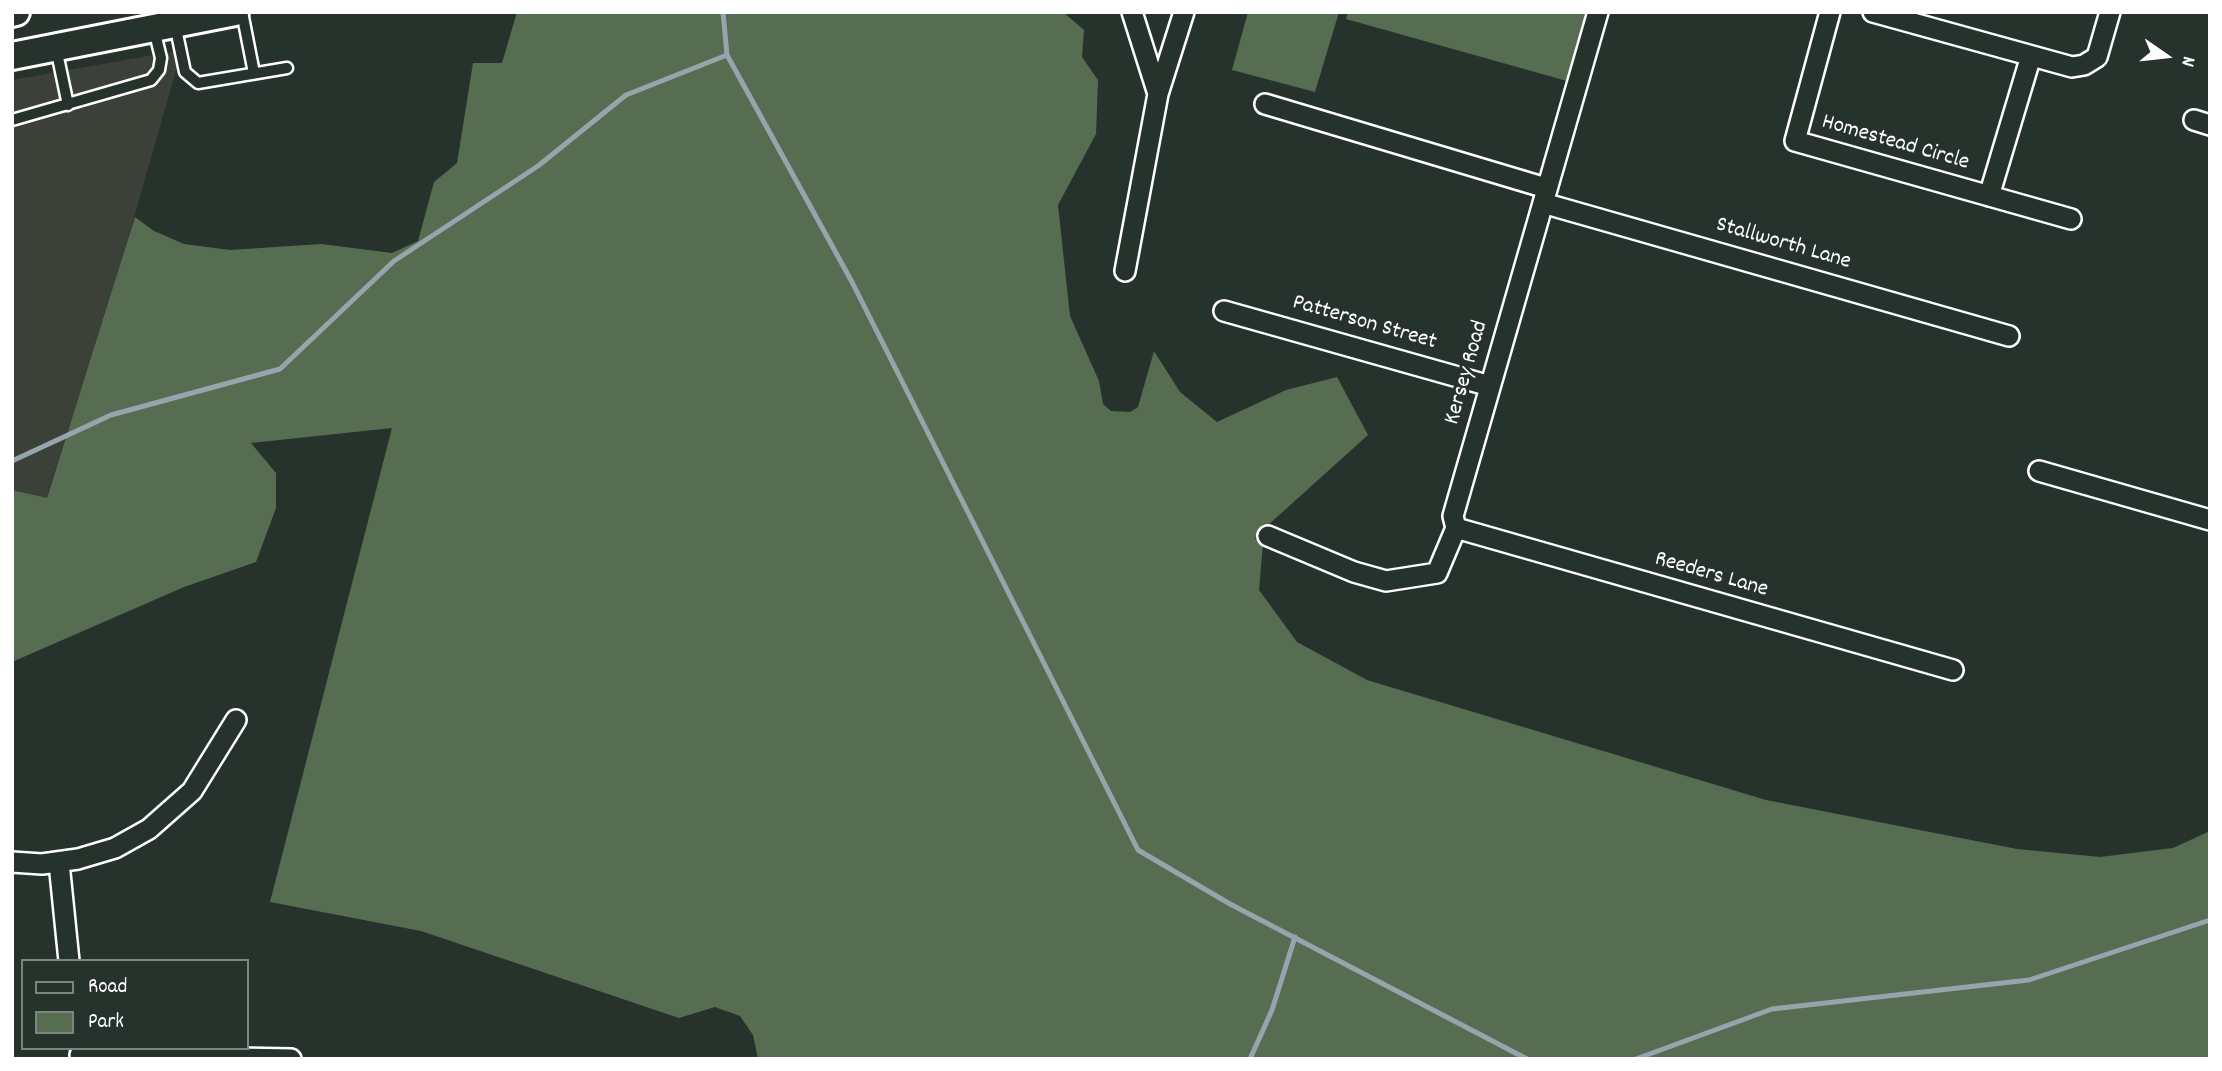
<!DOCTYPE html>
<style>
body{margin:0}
#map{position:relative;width:2222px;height:1071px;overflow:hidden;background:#26332d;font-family:Dekko,sans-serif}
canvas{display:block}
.frame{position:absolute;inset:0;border:14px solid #fff;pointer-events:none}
.legend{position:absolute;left:21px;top:959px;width:228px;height:91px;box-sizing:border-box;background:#26332d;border:2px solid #7d8581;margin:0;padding:9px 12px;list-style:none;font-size:21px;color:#fff}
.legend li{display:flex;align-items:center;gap:14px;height:35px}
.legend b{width:35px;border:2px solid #7d8581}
.north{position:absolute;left:2131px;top:21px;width:70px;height:70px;-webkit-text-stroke:5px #26332d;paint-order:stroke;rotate:104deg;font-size:19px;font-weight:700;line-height:28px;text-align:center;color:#fff}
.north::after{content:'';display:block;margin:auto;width:24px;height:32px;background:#fff;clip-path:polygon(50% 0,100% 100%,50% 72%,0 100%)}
</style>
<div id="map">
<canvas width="2222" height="1071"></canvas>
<div class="frame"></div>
<ul class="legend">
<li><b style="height:9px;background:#26332d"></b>Road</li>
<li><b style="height:19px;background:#566d52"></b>Park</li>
</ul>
<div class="north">N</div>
</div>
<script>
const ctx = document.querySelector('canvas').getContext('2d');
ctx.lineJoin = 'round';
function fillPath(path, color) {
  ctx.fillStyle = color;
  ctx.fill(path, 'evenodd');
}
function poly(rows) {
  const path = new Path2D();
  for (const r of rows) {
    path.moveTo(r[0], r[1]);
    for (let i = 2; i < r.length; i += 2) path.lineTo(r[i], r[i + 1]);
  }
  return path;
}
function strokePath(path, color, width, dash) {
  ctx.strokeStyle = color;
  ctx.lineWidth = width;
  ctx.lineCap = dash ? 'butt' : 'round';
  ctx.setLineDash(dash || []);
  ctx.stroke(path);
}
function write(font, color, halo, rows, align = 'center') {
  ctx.font = font + ' Dekko,sans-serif';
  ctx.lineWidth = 6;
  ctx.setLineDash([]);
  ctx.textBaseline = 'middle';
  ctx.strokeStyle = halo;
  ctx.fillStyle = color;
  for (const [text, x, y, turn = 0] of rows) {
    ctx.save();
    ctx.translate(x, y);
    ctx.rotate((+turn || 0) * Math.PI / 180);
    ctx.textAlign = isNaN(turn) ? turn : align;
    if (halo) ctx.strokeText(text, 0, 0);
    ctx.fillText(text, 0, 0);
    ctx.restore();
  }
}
fillPath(poly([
 [182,50,118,273,46,499,12,490,12,80]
]), '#3b4039');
fillPath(poly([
 [517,12,1063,12,1084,30,1082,57,1098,80,1096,134,1058,205,1070,316,1099,381,1103,404,1111,411,1130,412,1138,407,1154,351,1180,392,1217,422,1286,390,1337,377,1368,435,1267,526,1262,525,1255,539,1263,543,1259,590,1297,642,1367,680,1766,800,2017,849,2100,857,2173,848,2210,831,2210,1057,758,1059,753,1035,740,1016,715,1007,679,1018,421,931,270,902,392,428,251,443,276,473,276,508,256,562,184,587,12,662,12,490,47,498,135,217,154,231,184,244,230,250,321,244,392,253,418,241,434,182,457,163,473,63,502,63],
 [1248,12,1339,12,1315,92,1232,70],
 [1348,12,1587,12,1567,81,1346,19]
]), '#566d52');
strokePath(poly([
 [723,12,727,55,852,282,1138,850,1230,904,1527,1059],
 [12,461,111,415,280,369,394,261,538,166,626,95,727,55],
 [1250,1059,1272,1010,1295,937],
 [1636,1059,1772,1009,2029,980,2210,920]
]), '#96a4ac', 5);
const lane = poly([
 [242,12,254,73],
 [175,24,185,72,198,83,287,68],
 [56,48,68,105],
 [12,120,151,80,159,70,161,58,154,29]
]);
const street = poly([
 [1830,12,1795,141,2071,219],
 [1873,12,2072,67,2084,65,2097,57,2110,12],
 [1158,94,1184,12],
 [1265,104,1546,188],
 [2194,120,2210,125],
 [1989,196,2031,56],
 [1543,203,2009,336],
 [1125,271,1158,94,1132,12],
 [1224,311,1490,386],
 [2039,471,2210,520],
 [1456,528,1953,670],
 [1268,536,1354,572,1386,581,1437,573,1456,528,1453,516,1598,12],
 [12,862,42,864,78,859,115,848,149,829,192,791,236,720],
 [59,863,69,961],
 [80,1055,291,1059]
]);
const secondary = poly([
 [12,13,16,12],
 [12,56,235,12]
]);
strokePath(lane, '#fff', 15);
strokePath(street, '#fff', 24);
strokePath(secondary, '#fff', 32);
strokePath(lane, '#26332d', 10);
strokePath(street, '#26332d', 19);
strokePath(secondary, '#26332d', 26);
write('23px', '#fff', '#26332d', [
 ["Homestead Circle",1895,144,16],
 ["Stallworth Lane",1783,245,16],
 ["Patterson Street",1364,324,16],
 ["Kersey Road",1468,373,-74],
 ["Reeders Lane",1711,576,16]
]);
</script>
